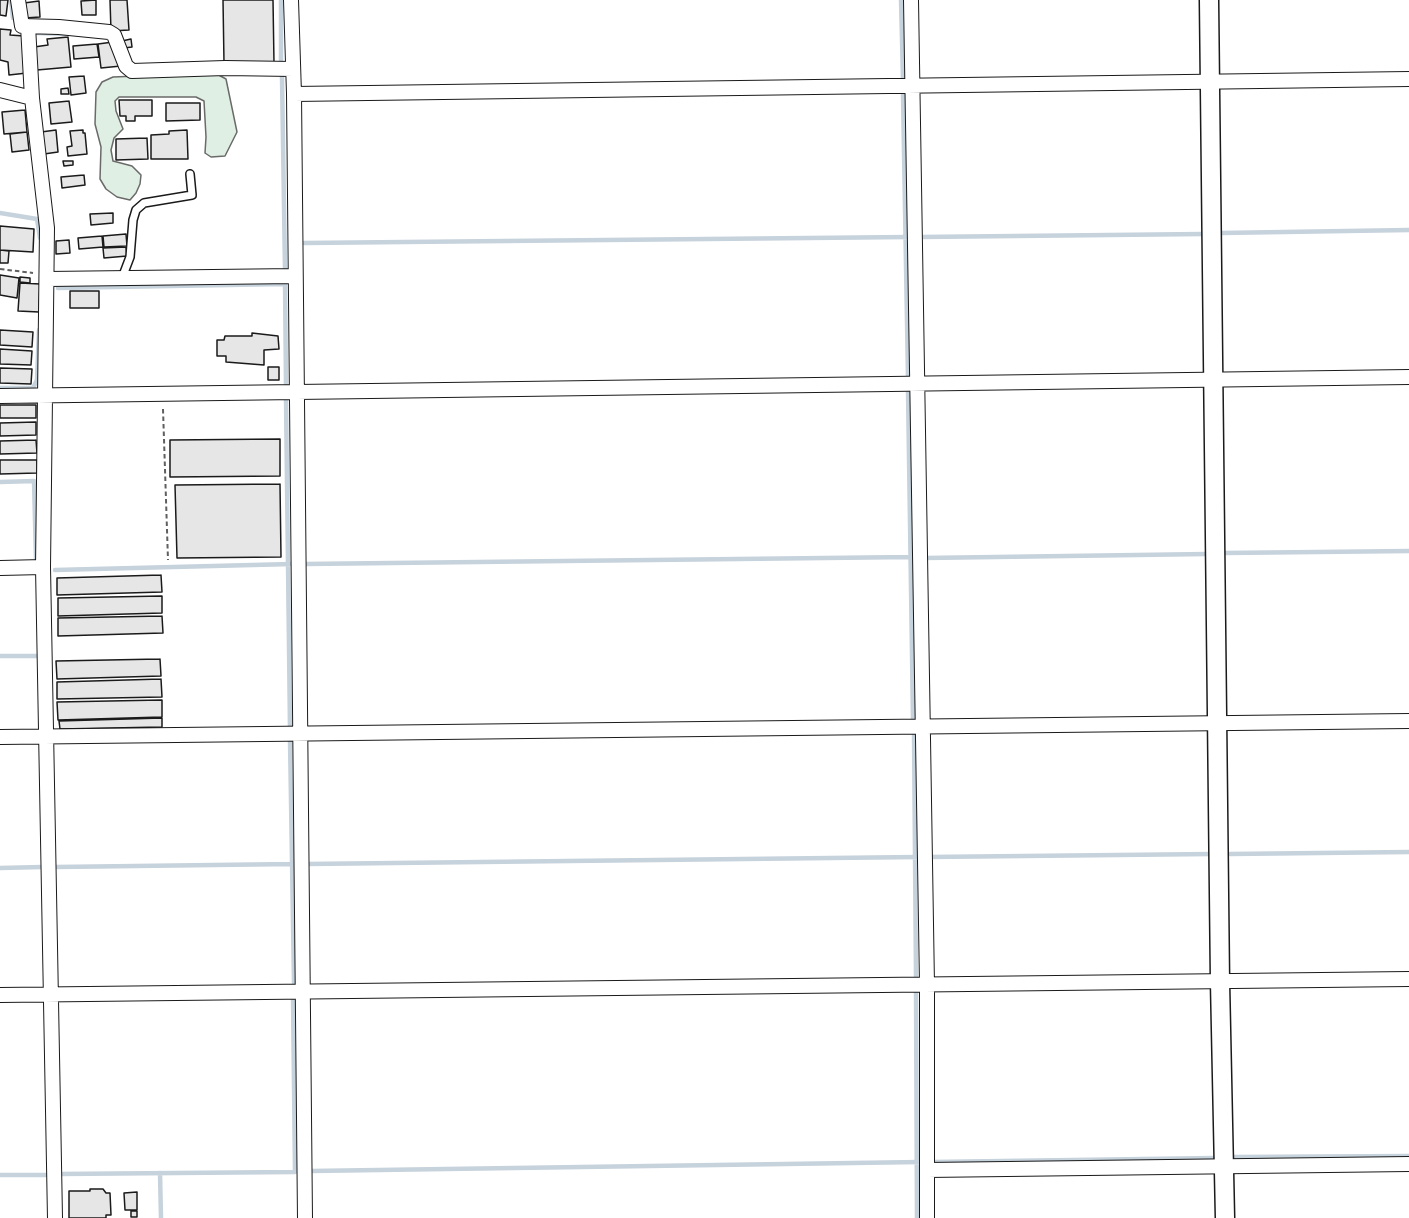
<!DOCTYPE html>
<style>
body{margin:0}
canvas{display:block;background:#fff}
</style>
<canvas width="1409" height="1218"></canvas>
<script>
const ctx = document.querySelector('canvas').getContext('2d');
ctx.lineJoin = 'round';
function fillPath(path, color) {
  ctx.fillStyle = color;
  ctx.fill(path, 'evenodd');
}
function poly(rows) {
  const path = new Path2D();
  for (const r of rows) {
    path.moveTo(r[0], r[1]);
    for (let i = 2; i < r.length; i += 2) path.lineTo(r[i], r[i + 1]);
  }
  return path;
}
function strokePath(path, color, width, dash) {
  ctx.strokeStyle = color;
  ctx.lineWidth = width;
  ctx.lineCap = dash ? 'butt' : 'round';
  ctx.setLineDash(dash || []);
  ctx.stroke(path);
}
const green = poly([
 [215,73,226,79,237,132,225,156,211,157,205,153,206,137,204,101,196,97,119,97,115,101,116,111,123,129,114,138,111,150,113,161,132,166,141,175,140,184,136,193,130,200,117,197,106,189,100,179,101,147,95,124,96,92,102,82,113,77,215,73]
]);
fillPath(green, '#e0efe3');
strokePath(green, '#6a6a6a', 1.5);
strokePath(poly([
 [11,0,13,18],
 [281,0,281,64],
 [901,0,903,79],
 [37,33,67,34],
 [282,77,285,270],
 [903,95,908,378],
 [0,213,37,219,40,238],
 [1221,233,1409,230],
 [921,237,1203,234],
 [304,243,909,237],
 [285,282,286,385],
 [58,288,285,284],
 [0,388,33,388,37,380,39,330],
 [908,391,913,720],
 [286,399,290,729],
 [0,482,34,481,36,559],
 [1225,553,1409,551],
 [925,558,1207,554],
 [305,564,911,557],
 [55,570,292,564],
 [0,656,39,656],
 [914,732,916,977],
 [290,740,294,983],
 [1230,854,1409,852],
 [929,857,1212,854],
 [307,864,918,857],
 [56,867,293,864],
 [0,868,42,867],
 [916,989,917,1218],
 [293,998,295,1172],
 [1233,1157,1409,1156],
 [932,1162,1214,1158],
 [311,1171,920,1162],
 [160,1173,161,1218],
 [59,1174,294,1172],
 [0,1175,46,1175]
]), '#c6d2dc', 4.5);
const building = poly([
 [0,0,8,0,6,16,0,15,0,0],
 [96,0,96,15,82,15,81,1,96,0],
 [110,0,127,0,129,30,111,31,110,0],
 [223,0,273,0,274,63,224,63,223,0],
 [39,1,40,17,25,18,24,3,39,1],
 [0,29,11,30,10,35,24,36,27,73,9,75,8,62,0,60,0,29],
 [68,37,71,67,37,70,34,47,48,45,47,39,68,37],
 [131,39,132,47,124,48,122,41,131,39],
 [113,42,121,66,101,68,98,44,113,42],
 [97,44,99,57,74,59,73,46,97,44],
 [84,76,86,93,71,95,69,77,84,76],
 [68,88,69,94,61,94,61,89,68,88],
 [119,100,152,100,152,116,135,116,135,121,126,121,126,116,120,116,119,100],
 [69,101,72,122,51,124,49,103,69,101],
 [166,103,200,103,200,120,166,121,166,103],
 [25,110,27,132,4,134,2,112,25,110],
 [56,130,58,152,44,154,41,132,56,130],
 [83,130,83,133,85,133,87,154,68,156,67,147,72,146,70,131,83,130],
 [187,130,188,159,151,159,151,135,169,134,169,131,187,130],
 [27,132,29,150,12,152,10,134,27,132],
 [147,138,148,159,116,160,116,139,147,138],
 [63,161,73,161,73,165,64,166,63,161],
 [84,175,85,185,62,188,61,177,84,175],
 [113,213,113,223,91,225,90,214,113,213],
 [0,226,34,229,33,252,0,250,0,226],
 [126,234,127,246,104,247,103,236,126,234],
 [102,236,103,247,79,249,78,238,102,236],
 [69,240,70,253,56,254,56,241,69,240],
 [126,247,127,256,104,258,103,248,126,247],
 [0,250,9,251,8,263,0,263,0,250],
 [0,275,19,278,17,298,0,295,0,275],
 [20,277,30,278,30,283,20,282,20,277],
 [20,283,40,284,39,312,18,311,20,283],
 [70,291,99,291,99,308,70,308,70,291],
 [0,330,33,332,32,347,0,345,0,330],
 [252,333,278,336,279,349,264,350,264,365,226,362,226,356,217,356,217,340,224,340,225,336,252,336,252,333],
 [0,349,32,351,31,365,0,364,0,349],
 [268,367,279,367,279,380,268,380,268,367],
 [0,368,32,369,31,384,0,383,0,368],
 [0,405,36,405,36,418,0,418,0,405],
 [36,422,36,435,0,436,0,423,36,422],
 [280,439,280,476,170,477,170,440,280,439],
 [36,440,37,453,0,454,0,441,36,440],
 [0,460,37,460,37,473,0,474,0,460],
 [280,484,281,557,177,558,175,485,280,484],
 [161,575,162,592,57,595,57,578,161,575],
 [162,596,162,613,58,616,58,598,162,596],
 [162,616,163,633,58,636,58,618,162,616],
 [160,659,161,676,57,679,56,661,160,659],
 [161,679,162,697,57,699,57,682,161,679],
 [162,700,162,717,58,720,57,702,162,700],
 [162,718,162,727,60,729,59,721,162,718],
 [90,1189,103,1189,106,1193,110,1193,111,1215,106,1215,106,1218,69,1218,69,1191,90,1191,90,1189],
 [137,1192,137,1210,125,1210,124,1193,137,1192],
 [131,1211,137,1211,137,1217,131,1217,131,1211]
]);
fillPath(building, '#e6e6e6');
strokePath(building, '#1a1a1a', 1.5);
const lane = poly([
 [122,278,130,257,133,220,136,210,144,203,192,195,190,174]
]);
const street = poly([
 [18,0,22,26,59,27,109,32,114,35,126,66,132,71,225,68,293,69],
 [291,0,294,94,305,1218],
 [911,0,927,984,927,1218],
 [28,26,32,98],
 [0,90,32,98,47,228,43,567,55,1218],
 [294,94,1409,79],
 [48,279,295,276],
 [0,396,1409,377],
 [0,568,43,567],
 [0,737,1409,721],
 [0,995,1409,979],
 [927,1170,1409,1164]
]);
const secondary = poly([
 [1209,0,1220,982,1225,1218]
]);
strokePath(lane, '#1a1a1a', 10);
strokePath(street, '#1a1a1a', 16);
strokePath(secondary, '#1a1a1a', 21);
strokePath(poly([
 [0,269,33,273],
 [163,409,168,560]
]), '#5f5f5f', 2, [4.5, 3]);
strokePath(lane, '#fff', 7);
strokePath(street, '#fff', 14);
strokePath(secondary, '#fff', 18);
</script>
